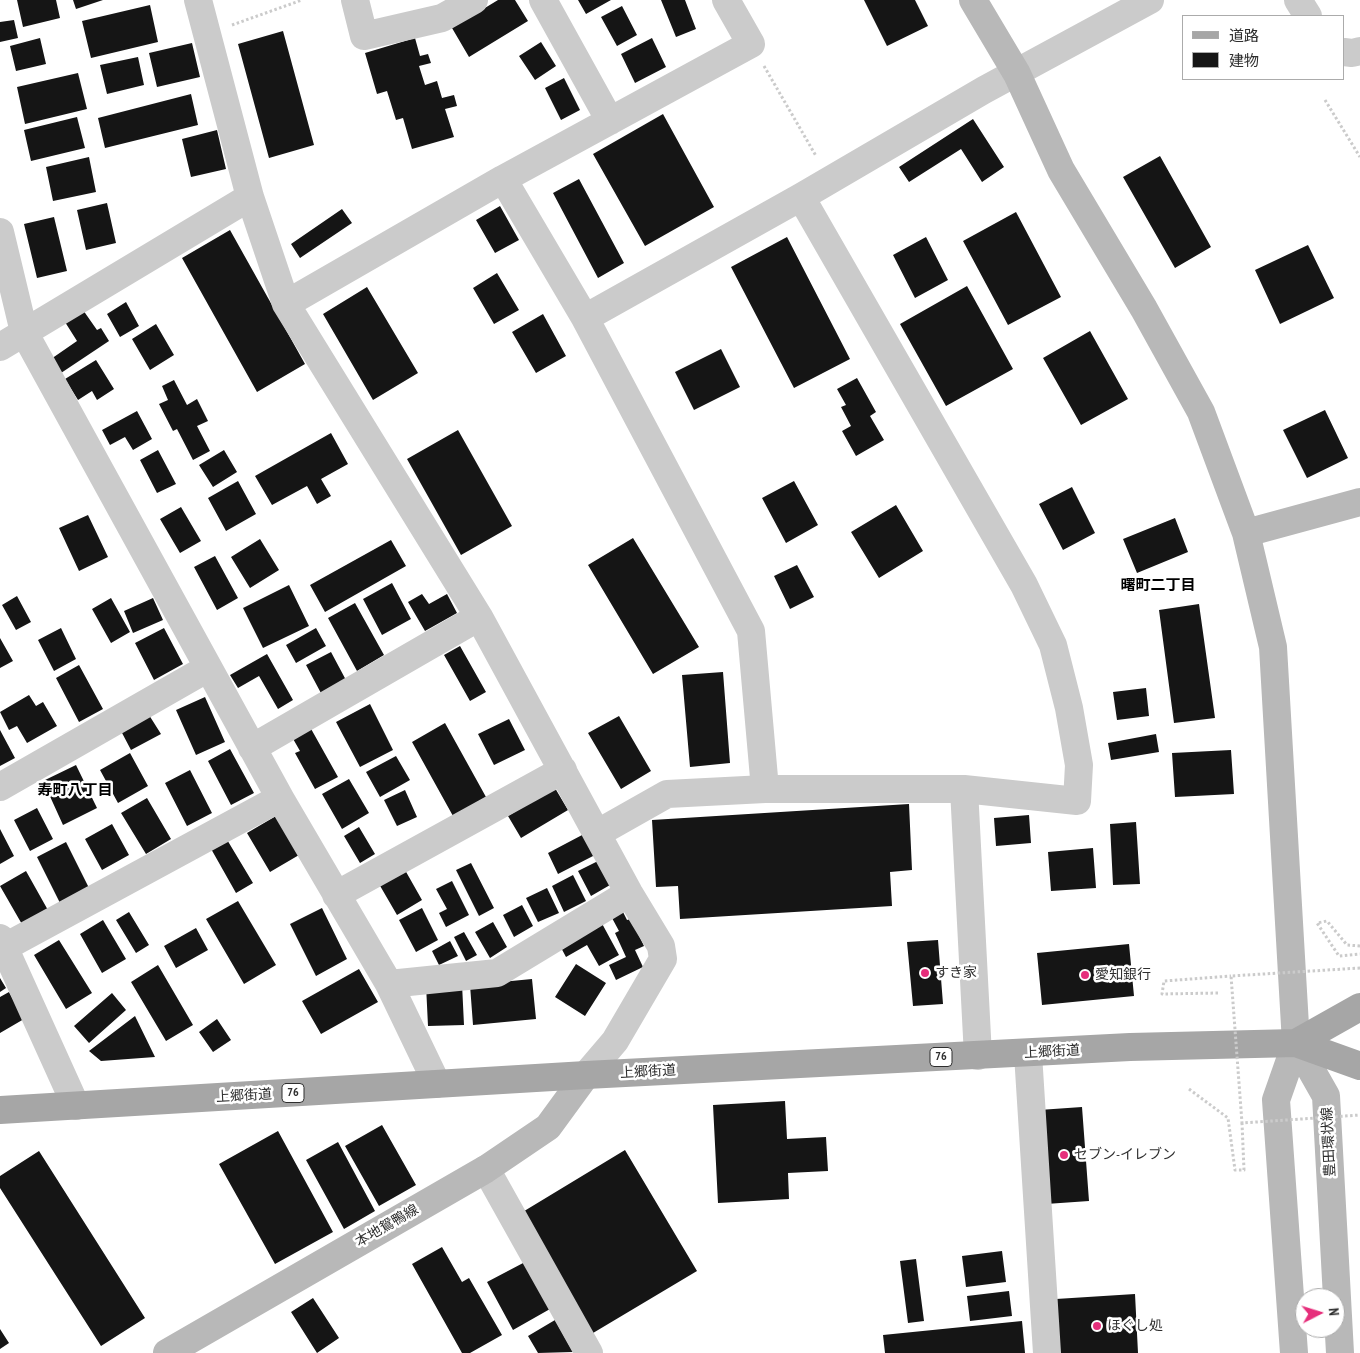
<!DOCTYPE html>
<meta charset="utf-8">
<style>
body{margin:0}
#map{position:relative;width:1360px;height:1353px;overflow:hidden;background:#fff;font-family:"PT Sans Narrow","Noto Sans JP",sans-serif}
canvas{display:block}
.legend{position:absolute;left:1182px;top:15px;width:162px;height:65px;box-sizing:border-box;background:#fff;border:1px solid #ababab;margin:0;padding:6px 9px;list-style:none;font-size:15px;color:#2e2e2e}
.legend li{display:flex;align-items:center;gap:10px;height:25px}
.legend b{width:25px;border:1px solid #ababab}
.north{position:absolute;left:1295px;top:1288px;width:50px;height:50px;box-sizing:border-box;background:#fff;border:1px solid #ababab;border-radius:50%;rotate:85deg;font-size:14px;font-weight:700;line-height:20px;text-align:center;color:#2e2e2e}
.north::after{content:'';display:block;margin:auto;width:18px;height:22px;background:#e62e7b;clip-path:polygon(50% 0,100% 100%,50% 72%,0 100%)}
</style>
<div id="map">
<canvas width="1360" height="1353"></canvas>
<ul class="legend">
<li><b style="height:6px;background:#a6a6a6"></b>道路</li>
<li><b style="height:14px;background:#151515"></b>建物</li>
</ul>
<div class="north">N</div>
</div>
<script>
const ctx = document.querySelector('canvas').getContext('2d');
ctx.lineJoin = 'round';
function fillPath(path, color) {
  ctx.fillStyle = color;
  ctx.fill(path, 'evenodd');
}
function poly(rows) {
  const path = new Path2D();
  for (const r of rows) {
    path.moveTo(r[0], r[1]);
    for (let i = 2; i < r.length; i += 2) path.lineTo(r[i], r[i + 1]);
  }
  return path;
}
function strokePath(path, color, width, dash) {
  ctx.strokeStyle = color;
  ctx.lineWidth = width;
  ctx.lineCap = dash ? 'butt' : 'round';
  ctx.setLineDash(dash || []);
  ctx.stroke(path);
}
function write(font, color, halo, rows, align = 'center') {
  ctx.font = font + ' "PT Sans Narrow","Noto Sans JP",sans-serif';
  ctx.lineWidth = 5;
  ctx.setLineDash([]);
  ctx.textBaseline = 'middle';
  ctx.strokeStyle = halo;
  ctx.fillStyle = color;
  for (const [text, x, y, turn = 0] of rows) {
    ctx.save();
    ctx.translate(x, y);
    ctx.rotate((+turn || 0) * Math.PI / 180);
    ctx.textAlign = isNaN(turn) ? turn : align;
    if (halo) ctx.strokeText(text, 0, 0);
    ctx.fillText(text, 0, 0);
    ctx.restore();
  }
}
fillPath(poly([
 [17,0,56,0,60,18,23,27],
 [73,0,103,0,76,9],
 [498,0,515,0,528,21,469,57,452,28],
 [578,0,611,0,586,14],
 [661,0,685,0,696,29,676,37],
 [864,0,915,0,928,26,887,46],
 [150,5,158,42,91,58,82,21],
 [622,6,637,35,617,46,601,17],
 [14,20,18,38,0,42,0,22],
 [283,31,314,145,269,158,238,44],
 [40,38,46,64,16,71,10,46],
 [415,38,420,56,428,54,431,63,419,66,425,85,437,81,442,98,454,95,457,106,445,109,454,137,412,149,403,118,396,120,387,91,377,94,365,53],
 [652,38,666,67,635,83,621,54],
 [541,42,556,66,535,80,519,56],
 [192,43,200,77,157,87,149,53],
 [138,57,144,85,107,94,100,65],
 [78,73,87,109,25,124,17,87],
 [564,78,580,110,561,120,545,88],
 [191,94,198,125,105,148,98,118],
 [663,114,714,207,645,246,593,154],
 [77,117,85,148,31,161,24,130],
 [973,119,1004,167,982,182,961,149,909,182,899,167],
 [217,130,226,169,191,177,182,139],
 [1160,156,1211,247,1175,268,1123,177],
 [89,157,96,192,53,201,46,167],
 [579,179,624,263,598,278,553,193],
 [107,203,116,243,86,250,77,210],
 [500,206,519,240,495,253,476,220],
 [342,209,352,223,300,258,291,244],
 [1016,212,1061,297,1008,325,963,241],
 [54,217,67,271,37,278,24,224],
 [230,230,305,364,257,392,182,258],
 [787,237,850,359,794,388,731,267],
 [926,237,948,280,915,298,893,255],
 [1308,245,1334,298,1280,324,1255,270],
 [497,273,519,310,494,324,473,288],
 [967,286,1013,369,946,406,900,324],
 [367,287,418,373,373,400,323,314],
 [126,302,139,326,120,337,107,314],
 [83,310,97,330,101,328,109,341,61,373,51,359,77,341,65,322],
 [543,314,566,356,536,373,512,332],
 [156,324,174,355,150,370,132,339],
 [1090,331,1128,399,1081,425,1043,358],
 [721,349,740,387,694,410,675,372],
 [96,360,114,389,97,400,92,391,78,400,65,379],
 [857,378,876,412,870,416,884,440,856,456,842,431,851,426,841,407,846,405,837,389],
 [174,380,187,405,197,399,208,421,197,426,210,451,193,460,177,429,173,431,159,404,168,400,162,386],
 [1325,410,1348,458,1307,478,1283,430],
 [137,411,152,439,133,450,125,437,110,445,102,430],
 [458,430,512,526,461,555,407,459],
 [331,433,348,464,321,479,331,496,317,504,307,486,272,505,255,476],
 [158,450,176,484,157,493,140,460],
 [224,450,237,472,213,487,199,465],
 [238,481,256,514,226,531,208,498],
 [794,481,818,525,786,543,762,498],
 [1072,487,1095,533,1063,550,1039,504],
 [896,505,923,551,879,578,851,532],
 [181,507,201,541,180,553,160,519],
 [88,515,108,557,79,571,59,528],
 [1175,518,1188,552,1137,573,1123,539],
 [633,538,699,647,653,674,588,565],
 [260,539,279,570,250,588,231,557],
 [391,540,406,566,325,612,310,585],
 [215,556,238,598,217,610,194,567],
 [797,565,814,597,790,609,774,576],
 [392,583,411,619,382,635,363,599],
 [289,585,309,626,263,648,243,608],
 [422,594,429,604,447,594,457,613,425,631,408,602],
 [17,596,31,622,16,630,2,605],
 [111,598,130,632,111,643,92,609],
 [153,598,163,620,133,633,124,611],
 [355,603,384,655,357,671,328,618],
 [1199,604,1215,718,1174,723,1159,610],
 [61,628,76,659,54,671,38,640],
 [164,628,183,664,154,680,135,643],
 [316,628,326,646,296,663,286,645],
 [0,638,13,661,0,668],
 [460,646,486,692,470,701,444,655],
 [331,652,347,682,322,695,306,665],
 [267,654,293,700,278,709,259,676,238,688,230,675],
 [79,665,103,709,79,722,56,678],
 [723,672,730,763,690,767,682,675],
 [1146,688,1149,716,1117,720,1113,692],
 [29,695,36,706,43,702,57,726,27,743,17,726,9,730,0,712],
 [205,697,225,742,196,755,176,710],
 [370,704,393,750,360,767,336,722],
 [149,715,161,734,131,750,121,731],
 [619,716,651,771,621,789,588,733],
 [509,719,525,750,494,765,478,734],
 [445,723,486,797,453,816,412,742],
 [310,727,338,777,315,789,295,753,300,751,292,737],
 [0,730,15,758,0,766],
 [1156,734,1159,752,1111,760,1108,743],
 [230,749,254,793,231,805,208,761],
 [1231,750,1234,794,1175,797,1172,753],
 [130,753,148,786,118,803,100,770],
 [396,756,410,780,380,797,366,772],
 [76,765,97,808,63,825,43,781],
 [190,770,212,813,187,826,165,783],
 [349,779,369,813,342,829,322,794],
 [555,788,568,810,521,838,508,816],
 [405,790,417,817,397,826,384,800],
 [147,798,171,839,146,854,121,813],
 [909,804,912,870,890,872,892,906,680,919,678,886,656,887,652,820],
 [37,808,53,839,30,851,14,820],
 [1029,815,1031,843,996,846,994,818],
 [276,816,299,855,270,872,247,833],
 [1136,822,1140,884,1113,885,1110,824],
 [112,824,129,855,102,870,85,839],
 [359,827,375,854,360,863,344,836],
 [0,829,14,856,0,864],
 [584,834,595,855,558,874,548,853],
 [226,838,253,883,236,893,210,847],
 [66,842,91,892,62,907,37,857],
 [1093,848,1096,888,1051,891,1048,852],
 [598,861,610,885,591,896,578,871],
 [471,863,494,908,479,916,456,870],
 [405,870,422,900,397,915,379,884],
 [26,871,49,912,23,926,0,886],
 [573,875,586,901,564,912,552,886],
 [452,881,469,915,446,927,439,913,447,909,436,889],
 [547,888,559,913,538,922,526,898],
 [238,901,276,965,244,984,206,919],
 [522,905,533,926,514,937,503,915],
 [322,908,347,959,316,976,290,924],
 [422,908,438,940,416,952,399,920],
 [129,912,149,945,136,953,116,920],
 [623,912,627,920,631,919,644,946,635,950,643,967,616,980,609,965,626,957,615,933,619,931,612,918],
 [599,918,619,955,599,966,587,945,566,957,558,942],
 [103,920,126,959,102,973,80,934],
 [493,922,507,947,490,958,475,932],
 [196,928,208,950,176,968,164,946],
 [464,932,477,955,466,961,454,937],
 [59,940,92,993,66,1009,34,955],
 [938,940,943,1004,913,1006,907,942],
 [450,941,458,956,439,965,432,951],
 [1129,944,1134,996,1042,1005,1037,953],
 [576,964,606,983,585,1016,555,997],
 [158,965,193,1025,166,1041,131,982],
 [359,969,378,1002,321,1034,302,1001],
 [0,978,6,988,0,992],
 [532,979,536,1019,473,1025,470,985],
 [462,984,464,1025,428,1026,426,985],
 [9,992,24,1019,0,1033,0,997],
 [112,993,126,1010,89,1043,74,1026],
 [135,1016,155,1057,101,1061,89,1051],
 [217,1019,231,1040,213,1052,199,1032],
 [785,1101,787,1139,826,1137,828,1171,788,1173,789,1199,718,1203,713,1105],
 [1082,1107,1089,1201,1046,1204,1039,1110],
 [382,1125,416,1185,379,1206,345,1146],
 [278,1131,333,1232,275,1264,219,1164],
 [338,1142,375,1211,344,1229,306,1160],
 [625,1150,697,1271,588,1336,516,1216],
 [39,1151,145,1318,101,1346,0,1188,0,1176],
 [442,1247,462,1282,469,1278,502,1335,470,1353,462,1353,412,1264],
 [1002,1251,1006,1282,966,1287,962,1256],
 [916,1259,924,1321,908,1323,900,1261],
 [525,1262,550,1309,513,1330,487,1282],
 [1009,1291,1012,1316,970,1321,967,1296],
 [1135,1294,1138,1353,1059,1353,1056,1299],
 [313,1298,339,1338,317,1353,291,1312],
 [555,1320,573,1352,538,1353,528,1336],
 [1022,1321,1025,1353,885,1353,883,1335],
 [0,1329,9,1343,0,1349]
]), '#151515');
strokePath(poly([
 [232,25,302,0],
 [764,66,816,156],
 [1325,100,1360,157],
 [1360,946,1347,945,1327,921,1317,923,1339,956,1360,954],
 [1218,993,1162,994,1164,981,1231,976],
 [1189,1089,1228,1118,1235,1170,1244,1170,1242,1123]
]), '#cbcbcb', 3, [2.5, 2.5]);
strokePath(poly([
 [198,0,250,197,286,304,479,617,629,893,661,946,663,959,615,1041,586,1075],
 [355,0,364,36,442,18,474,0],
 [543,0,610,121],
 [1298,0,1308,16],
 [1344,52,1352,53,1360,51],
 [503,179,585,318,751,631,765,789],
 [0,232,24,332,280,798,389,984,437,1084],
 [286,304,503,179,751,44,726,0],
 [585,318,801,197,984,90,1150,0],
 [0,347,250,197],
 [252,748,479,617],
 [0,787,208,668],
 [964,789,978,1056],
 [598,833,667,794,765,789,964,789,1077,801,1079,765,1069,708,1053,645,1024,585,801,197],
 [336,895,563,770],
 [0,938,76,1106],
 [5,947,280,798],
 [389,984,497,973,629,893],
 [1028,1054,1047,1353],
 [486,1169,589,1353]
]), '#cbcbcb', 28);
strokePath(poly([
 [973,0,1017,74,1061,170,1144,309,1201,412,1246,533,1273,647,1296,1043,1276,1100,1294,1353],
 [1246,533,1360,502],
 [1296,1043,1326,1096,1340,1353],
 [167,1353,486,1169,548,1127,586,1075]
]), '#b8b8b8', 28);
strokePath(poly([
 [1296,1043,1360,1007],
 [0,1110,586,1075,1130,1047,1296,1043,1360,1066]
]), '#a6a6a6', 28);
strokePath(poly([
 [1360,968,1231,976,1242,1123,1360,1115]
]), '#cbcbcb', 3, [2.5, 2.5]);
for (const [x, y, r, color] of [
 [925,973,5,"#e62e7b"],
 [1085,975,5,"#e62e7b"],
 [1064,1155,5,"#e62e7b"],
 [1097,1326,5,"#e62e7b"]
]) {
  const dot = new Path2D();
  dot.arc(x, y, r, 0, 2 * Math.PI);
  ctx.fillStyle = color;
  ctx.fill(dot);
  strokePath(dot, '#fff', 2);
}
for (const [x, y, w] of [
 [941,1057,22],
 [293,1093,22]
]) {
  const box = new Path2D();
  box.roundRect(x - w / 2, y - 9.5, w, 19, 4);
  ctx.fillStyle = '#fff';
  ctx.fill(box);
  strokePath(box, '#2e2e2e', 1);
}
write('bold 12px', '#2e2e2e', null, [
 ["76",941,1057],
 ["76",293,1093]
]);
write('14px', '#2e2e2e', '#fff', [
 ["すき家",935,973],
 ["愛知銀行",1095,975],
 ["セブン-イレブン",1074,1155],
 ["ほぐし処",1107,1326]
], 'left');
write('14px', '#2e2e2e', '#fff', [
 ["上郷街道",1052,1052,-3],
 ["上郷街道",648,1072,-3],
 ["上郷街道",244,1096,-3],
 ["豊田環状線",1329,1142,-93],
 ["本地鴛鴨線",387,1226,-30]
]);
write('bold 15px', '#000', '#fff', [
 ["曙町二丁目",1158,586],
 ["寿町八丁目",75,791]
]);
</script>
